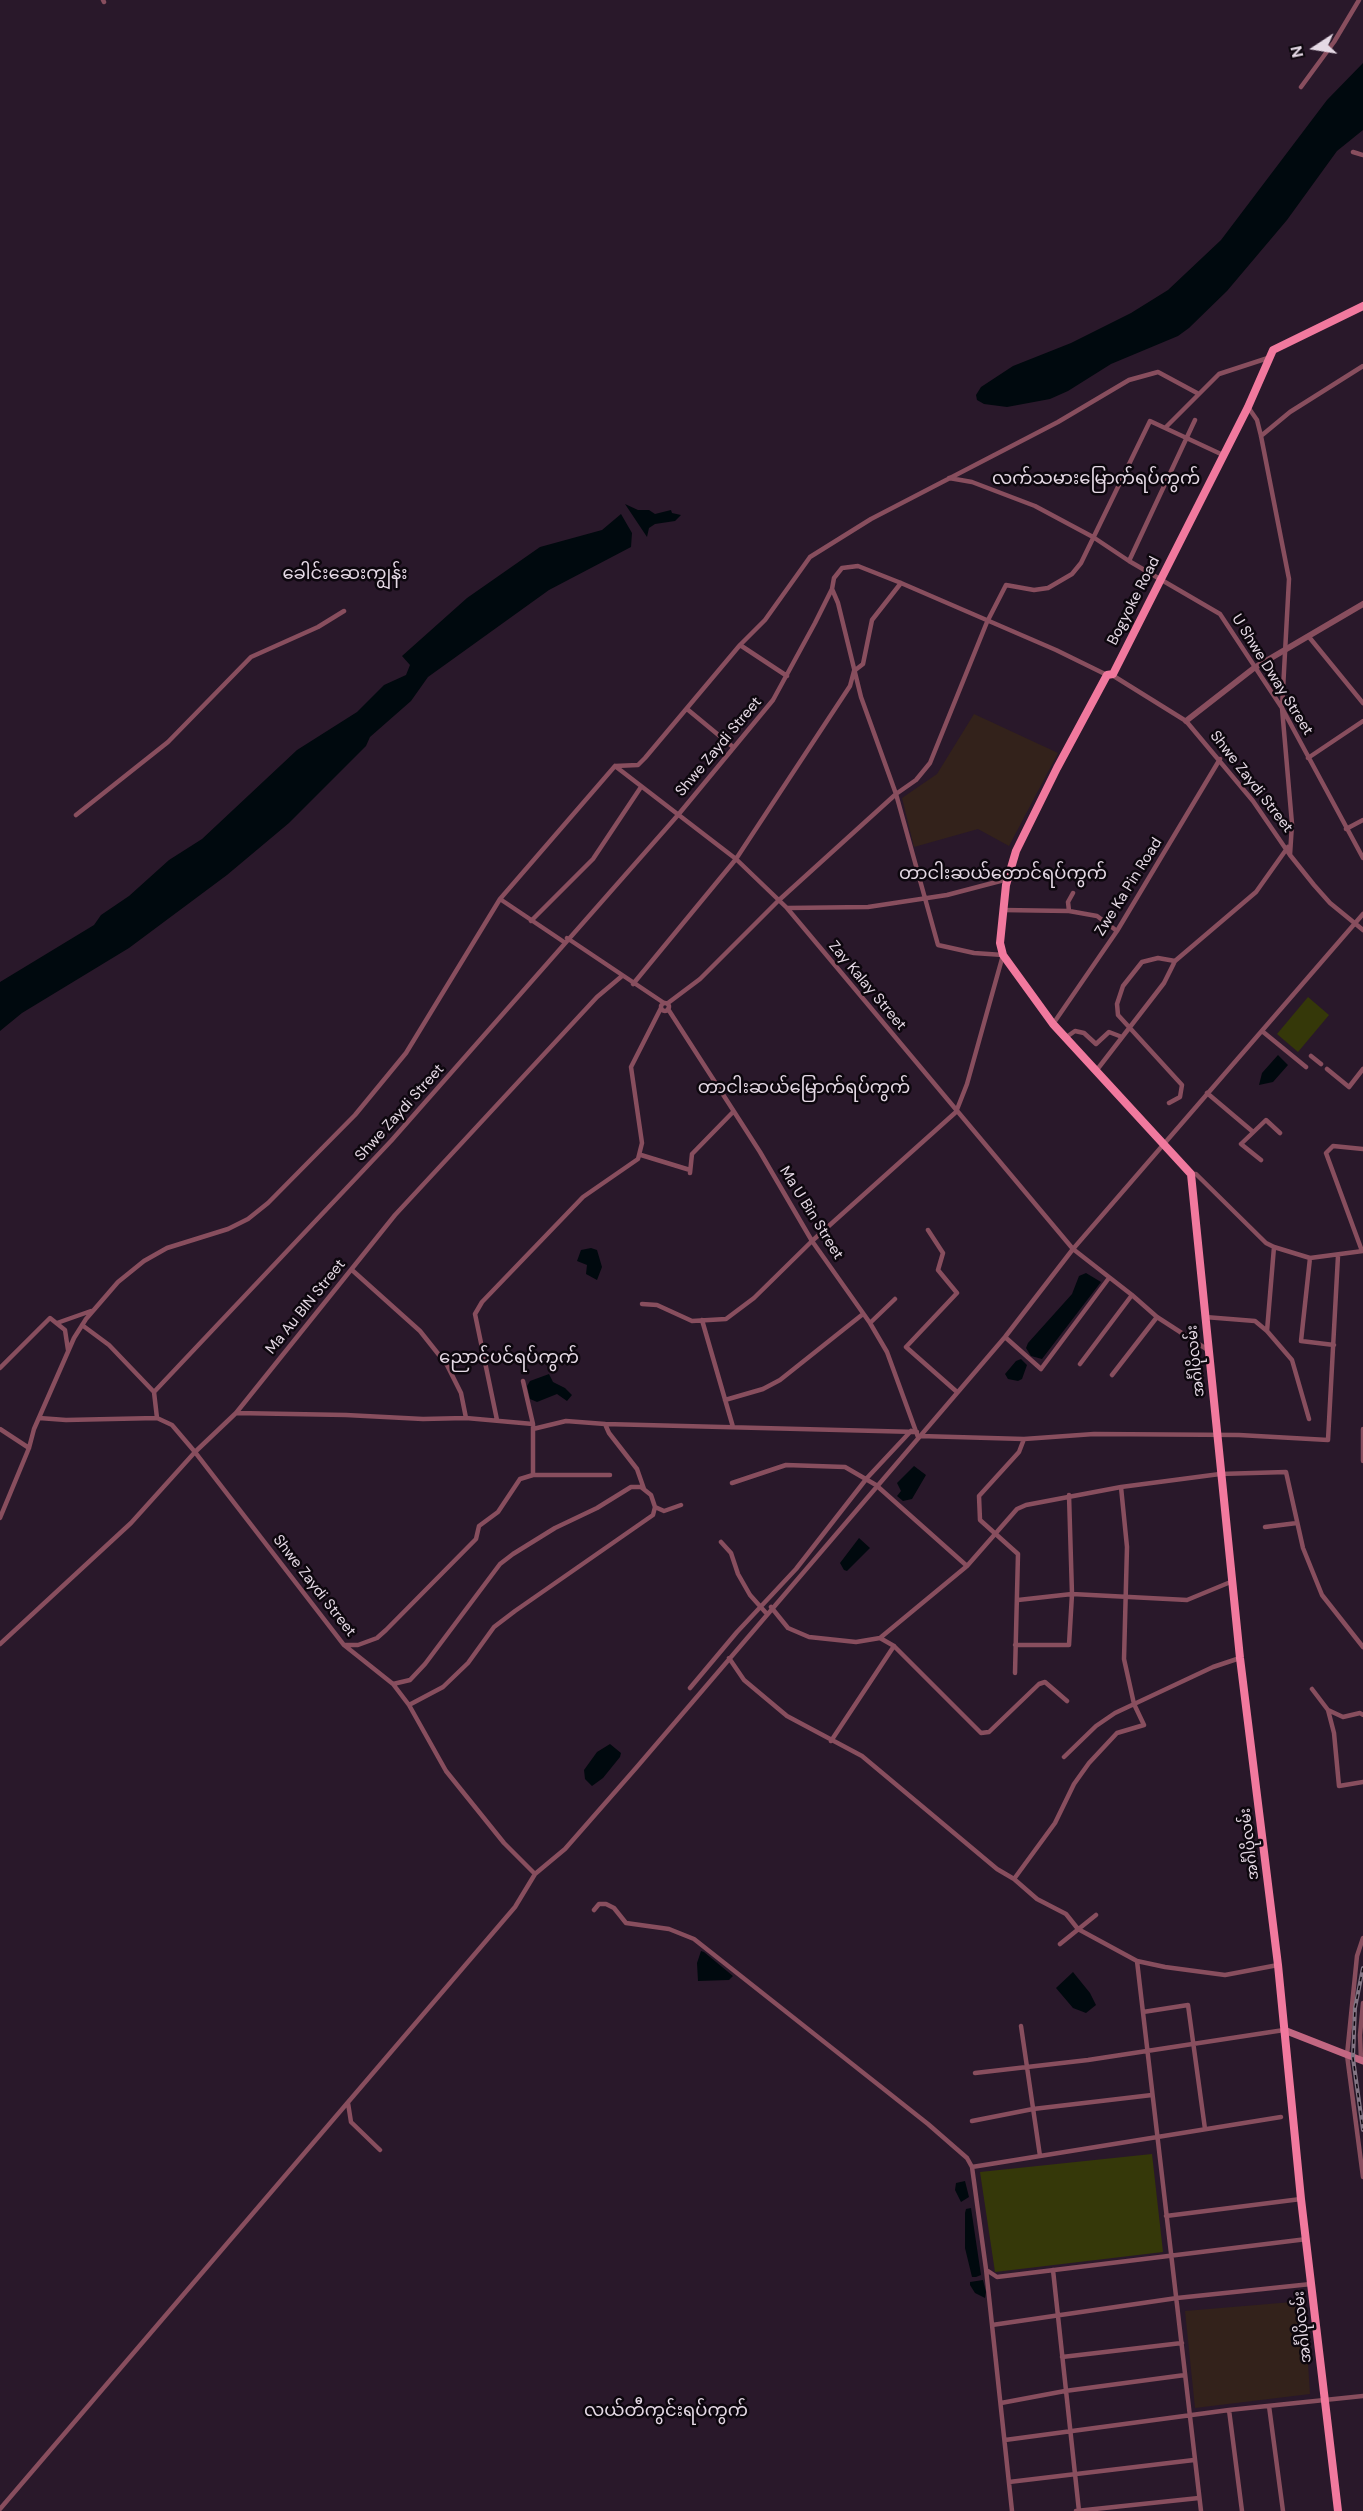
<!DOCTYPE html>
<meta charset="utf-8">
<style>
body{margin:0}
#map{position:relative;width:1363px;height:2511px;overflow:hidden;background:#29182a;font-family:"DM Sans",sans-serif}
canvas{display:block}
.north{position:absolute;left:1285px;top:18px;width:60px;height:60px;-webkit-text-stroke:4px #0d070e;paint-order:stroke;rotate:258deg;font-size:16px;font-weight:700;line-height:24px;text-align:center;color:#e5d9e5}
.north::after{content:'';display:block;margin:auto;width:21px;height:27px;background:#e5d9e5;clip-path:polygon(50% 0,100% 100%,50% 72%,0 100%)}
</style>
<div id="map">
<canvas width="1363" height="2511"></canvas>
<div class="north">N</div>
</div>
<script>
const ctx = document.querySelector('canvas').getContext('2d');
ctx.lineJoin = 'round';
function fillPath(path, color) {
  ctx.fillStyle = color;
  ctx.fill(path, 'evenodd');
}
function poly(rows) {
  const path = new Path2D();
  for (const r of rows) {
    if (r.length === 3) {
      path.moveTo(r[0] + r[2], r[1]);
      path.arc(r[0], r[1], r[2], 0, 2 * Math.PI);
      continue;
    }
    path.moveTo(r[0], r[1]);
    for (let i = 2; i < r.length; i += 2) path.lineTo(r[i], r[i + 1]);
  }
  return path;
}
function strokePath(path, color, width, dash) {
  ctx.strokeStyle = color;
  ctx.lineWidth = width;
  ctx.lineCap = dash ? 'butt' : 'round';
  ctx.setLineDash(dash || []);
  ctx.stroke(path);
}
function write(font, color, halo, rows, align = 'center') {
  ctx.font = font + ' "DM Sans","Noto Sans Myanmar",sans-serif';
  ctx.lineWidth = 5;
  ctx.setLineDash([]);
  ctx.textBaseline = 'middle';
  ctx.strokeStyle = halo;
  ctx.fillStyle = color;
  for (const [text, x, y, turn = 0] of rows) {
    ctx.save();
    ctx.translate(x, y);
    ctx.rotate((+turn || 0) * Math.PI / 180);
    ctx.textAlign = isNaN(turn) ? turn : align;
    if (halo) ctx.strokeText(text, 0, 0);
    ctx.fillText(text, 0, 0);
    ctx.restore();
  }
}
fillPath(poly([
 [974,714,1058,753,1009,846,978,829,914,847,902,798,937,774],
 [1304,2301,1310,2394,1195,2408,1185,2311]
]), '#33221b');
fillPath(poly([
 [1308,997,1329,1015,1298,1052,1277,1034],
 [1152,2154,1163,2252,995,2272,980,2172]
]), '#353809');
fillPath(poly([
 [1363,63,1363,130,1337,151,1287,220,1227,291,1189,328,1178,336,1111,364,1068,391,1050,399,1007,407,984,404,977,400,976,395,981,387,1013,366,1071,343,1131,313,1168,290,1221,240,1327,100],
 [625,504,638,510,649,510,655,514,671,510,672,513,681,515,675,521,655,524,649,528,647,537],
 [621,514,632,533,631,547,549,590,428,677,411,701,370,737,366,746,289,823,227,875,129,948,22,1013,0,1031,0,982,94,925,101,915,129,896,169,860,202,839,297,750,357,712,384,685,406,675,410,665,402,656,467,598,540,547,602,530],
 [1278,1055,1288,1065,1273,1082,1259,1085,1262,1073],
 [591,1248,597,1250,602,1267,597,1280,586,1274,587,1265,577,1261,581,1250],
 [1086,1273,1101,1282,1042,1359,1031,1356,1026,1348,1028,1343,1072,1294,1079,1276],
 [1021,1359,1027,1365,1022,1379,1018,1381,1008,1379,1005,1374,1016,1361],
 [549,1374,553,1382,565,1388,572,1395,567,1401,557,1394,537,1402,530,1399,527,1386,530,1381],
 [914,1466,926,1475,912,1499,903,1501,897,1496,901,1491,897,1483],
 [859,1538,870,1548,847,1571,844,1570,840,1563],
 [610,1744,621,1753,620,1757,603,1778,592,1786,585,1779,584,1770,597,1752],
 [701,1951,704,1952,733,1976,729,1980,698,1981,697,1963],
 [1073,1972,1090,1993,1096,2005,1086,2013,1073,2008,1056,1988],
 [965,2181,969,2197,961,2202,955,2190,956,2183],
 [971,2208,981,2275,976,2277,972,2277,965,2248,965,2213,966,2209],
 [983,2280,986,2292,985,2298,975,2293,970,2285,970,2282]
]), '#00090e');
strokePath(poly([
 [103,0,104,2],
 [1301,87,1334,42,1359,0],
 [1353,152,1363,155],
 [1248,407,1257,420,1261,436,1289,579,1282,708,1292,824,1290,855],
 [1166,427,1219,374,1271,357],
 [1261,436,1290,412,1363,366],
 [949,478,972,482,1035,506,1093,537,1129,561,1220,614,1282,708,1363,858],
 [1129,561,1195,420],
 [1309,637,1363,703],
 [740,645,787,676],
 [1112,675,1186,721,1253,801,1290,855,1314,885,1330,903,1363,930],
 [687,709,733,747],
 [1308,758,1363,721],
 [615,766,736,859,787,908,1073,1249,1132,1295,1080,1364],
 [76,815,168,742,251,657,318,627,344,611],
 [1346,829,1363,820],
 [500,899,564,942],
 [787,908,868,907,947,895,1008,879],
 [1003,910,1069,911,1097,916,1117,931],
 [1069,911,1068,902,1073,893],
 [531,921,593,859,641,787],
 [567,938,664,1003],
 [633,984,736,859,850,686,854,671,863,664,872,620,901,583],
 [668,1003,700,979,778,901,896,794,916,780,930,763,987,622,1006,585,1034,590,1048,588,1072,574,1081,563,1150,421,1223,455],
 [665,1007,4],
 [668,1009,760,1152,812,1241,870,1323,887,1352,918,1437],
 [1053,1024,1117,931,1220,759],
 [1262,1031,1306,1067],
 [1065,1038,1075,1031,1084,1033,1096,1044,1109,1032,1122,1037],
 [1311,1056,1321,1064],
 [1327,1069,1349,1087,1363,1069],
 [1096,1071,1164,983,1175,961,1256,892,1288,847],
 [1207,1093,1252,1131],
 [1169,1103,1180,1097,1182,1085,1118,1015,1117,1004,1123,986,1142,962,1158,958,1175,961],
 [641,1155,690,1170],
 [1261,1160,1241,1144,1266,1120,1280,1133],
 [690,1173,692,1154,733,1112],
 [1191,1174,1196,1174,1266,1243,1274,1247,1310,1258,1363,1251],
 [928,1230,943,1253,938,1270,957,1293,906,1347,957,1392],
 [1362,1251,1326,1153,1333,1146,1363,1149],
 [1310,1258,1301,1341,1334,1345],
 [352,1270,420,1331,447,1365,461,1393,466,1418],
 [1132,1295,1157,1317,1208,1350],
 [642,1304,657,1305,692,1321,726,1319,754,1298,812,1241,956,1112,967,1084,1003,955,974,953,938,945,896,794,861,697,838,603,832,589],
 [1205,1317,1255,1321,1267,1331,1292,1360,1309,1419],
 [702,1320,733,1427],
 [57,1323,91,1311],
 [870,1323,895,1299],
 [82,1325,109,1345,154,1392],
 [1267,1331,1274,1247],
 [1005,1337,1041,1369,1109,1278],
 [0,1368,50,1318,65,1330,68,1350],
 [1112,1375,1157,1317],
 [523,1381,533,1424,533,1475],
 [725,1400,763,1389,780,1380,863,1314],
 [236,1413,346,1415,423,1419,466,1418,533,1424],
 [39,1418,66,1420,157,1418],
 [497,1420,475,1314,482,1302,583,1197,638,1159,642,1143,631,1067,661,1008],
 [0,1429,29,1448],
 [533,1429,566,1421,605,1424],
 [1363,1429,1363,1461],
 [920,1436,1024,1439,1094,1434,1239,1435,1328,1440,1338,1256],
 [732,1483,786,1465,845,1467,876,1485,967,1566],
 [644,1489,637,1469,609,1433,605,1424,917,1432],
 [655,1507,664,1511,681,1505],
 [0,1518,29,1448,34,1429,74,1338,86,1319,118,1282,144,1261,167,1248,228,1229,248,1219,268,1203,355,1115,406,1053,500,899,615,766,638,765,645,758,740,645,765,620,810,557,871,519,1058,422,1129,380,1158,372,1197,393],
 [1265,1527,1297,1523],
 [721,1542,731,1553,738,1574,750,1595,767,1614],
 [1018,1600,1072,1594,1187,1600,1233,1581],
 [771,1607,788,1628,809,1637,856,1642,880,1638,967,1566,1017,1509,1026,1505,1121,1487,1220,1474,1286,1472,1303,1548,1322,1595,1363,1647],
 [880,1638,894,1646,981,1733,989,1732,1039,1684,1045,1682,1067,1701],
 [0,1644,131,1523,195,1452,236,1413,395,1215,597,997,622,976],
 [344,1645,358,1645,377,1638,386,1630,476,1539,479,1526,498,1512,520,1479,533,1475,610,1475],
 [1015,1645,1069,1645,1072,1594,1069,1495],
 [729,1658,744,1680,787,1716,862,1756,997,1869,1014,1879,1037,1899,1066,1914,1078,1929,1137,1961,1165,1967,1225,1975,1278,1965],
 [1015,1673,1018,1554,980,1520,979,1496,1019,1452,1024,1439],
 [393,1684,410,1680,425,1664,500,1564,513,1554,555,1528,597,1508,631,1487,641,1487,651,1495,655,1507,653,1515,515,1611,494,1627,468,1663,443,1687,409,1705],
 [690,1688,737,1632,796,1569,867,1478,911,1431],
 [1312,1689,1328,1710,1343,1717,1360,1713,1363,1715],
 [1328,1710,1334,1733,1339,1786,1363,1782],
 [831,1741,894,1646],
 [1064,1757,1096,1726,1115,1713,1213,1667,1240,1658],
 [535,1874,504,1843,446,1771,409,1705,393,1684,344,1645,195,1452,172,1425,157,1418,154,1392,391,1141,678,815,773,700,815,623,832,589,834,578,842,568,858,566,901,583,1056,650,1107,675],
 [1014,1879,1055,1823,1074,1784,1089,1763,1117,1733,1144,1725,1134,1704,1124,1659,1127,1547,1121,1487],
 [594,1910,599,1904,606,1904,614,1908,626,1923,669,1929,694,1939,928,2124,967,2158,972,2167,986,2269,1012,2511],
 [1363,1938,1357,1956,1347,2055,1363,2177],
 [1060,1944,1096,1915],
 [1137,1961,1201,2511],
 [1143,2012,1188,2005,1205,2129],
 [1021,2026,1040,2156],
 [1361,2060,1360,2035,1363,2003],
 [975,2073,1088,2060,1284,2030],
 [348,2103,351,2122,380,2150],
 [972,2121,1033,2109,1152,2095],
 [972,2167,1281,2117],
 [1166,2216,1301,2199],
 [1053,2270,1079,2511],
 [988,2271,997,2277,1307,2239],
 [992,2325,1177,2298,1311,2284],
 [1062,2357,1182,2343],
 [1001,2403,1065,2391,1185,2375],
 [1269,2406,1283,2511],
 [1229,2410,1242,2511],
 [1005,2440,1229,2410,1363,2396],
 [1009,2482,1194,2460],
 [0,2509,515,1907,535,1874,565,1849,636,1768,1005,1337,1073,1249,1363,914],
 [1076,2511,1199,2498]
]), '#884e5e', 4.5);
strokePath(poly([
 [1186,721,1254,668,1363,604]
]), '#884e5e', 6);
strokePath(poly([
 [1284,2030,1363,2061]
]), '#c36782', 7);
strokePath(poly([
 [1338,2511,1301,2199,1278,1965,1240,1658,1191,1174,1053,1024,1003,955,1000,943,1006,885,1016,851,1057,768,1107,675,1113,674,1248,407,1273,350,1363,306]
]), '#f1799e', 8);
const rail = poly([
 [1363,1968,1355,2008,1353,2058,1363,2130]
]);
strokePath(rail, '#827483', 4);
strokePath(rail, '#0d070e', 1.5, [4.5]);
write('15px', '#e5d9e5', '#0d070e', [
 ["Bogyoke Road",1134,601,-63],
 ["U Shwe Dway Street",1272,675,58],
 ["Shwe Zaydi Street",719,747,-50],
 ["Shwe Zaydi Street",1251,782,52],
 ["Zwe Ka Pin Road",1129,887,-58],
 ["Zay Kalay Street",867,986,50],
 ["Shwe Zaydi Street",400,1113,-48],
 ["Ma U Bin Street",811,1213,58],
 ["Ma Au BIN Street",306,1307,-51],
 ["အင်္ဂါပိုလမ်း",1196,1361,-96],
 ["Shwe Zaydi Street",314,1586,52],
 ["အင်္ဂါပိုလမ်း",1250,1844,-97],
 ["အင်္ဂါပိုလမ်း",1303,2327,-96]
]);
write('18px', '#e5d9e5', '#0d070e', [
 ["လက်သမားမြောက်ရပ်ကွက်",1096,479],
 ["ခေါင်းဆေးကျွန်း",345,574],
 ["တာငါးဆယ်တောင်ရပ်ကွက်",1003,874],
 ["တာငါးဆယ်မြောက်ရပ်ကွက်",804,1088],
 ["ညောင်ပင်ရပ်ကွက်",509,1358],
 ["လယ်တီကွင်းရပ်ကွက်",666,2411]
]);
</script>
